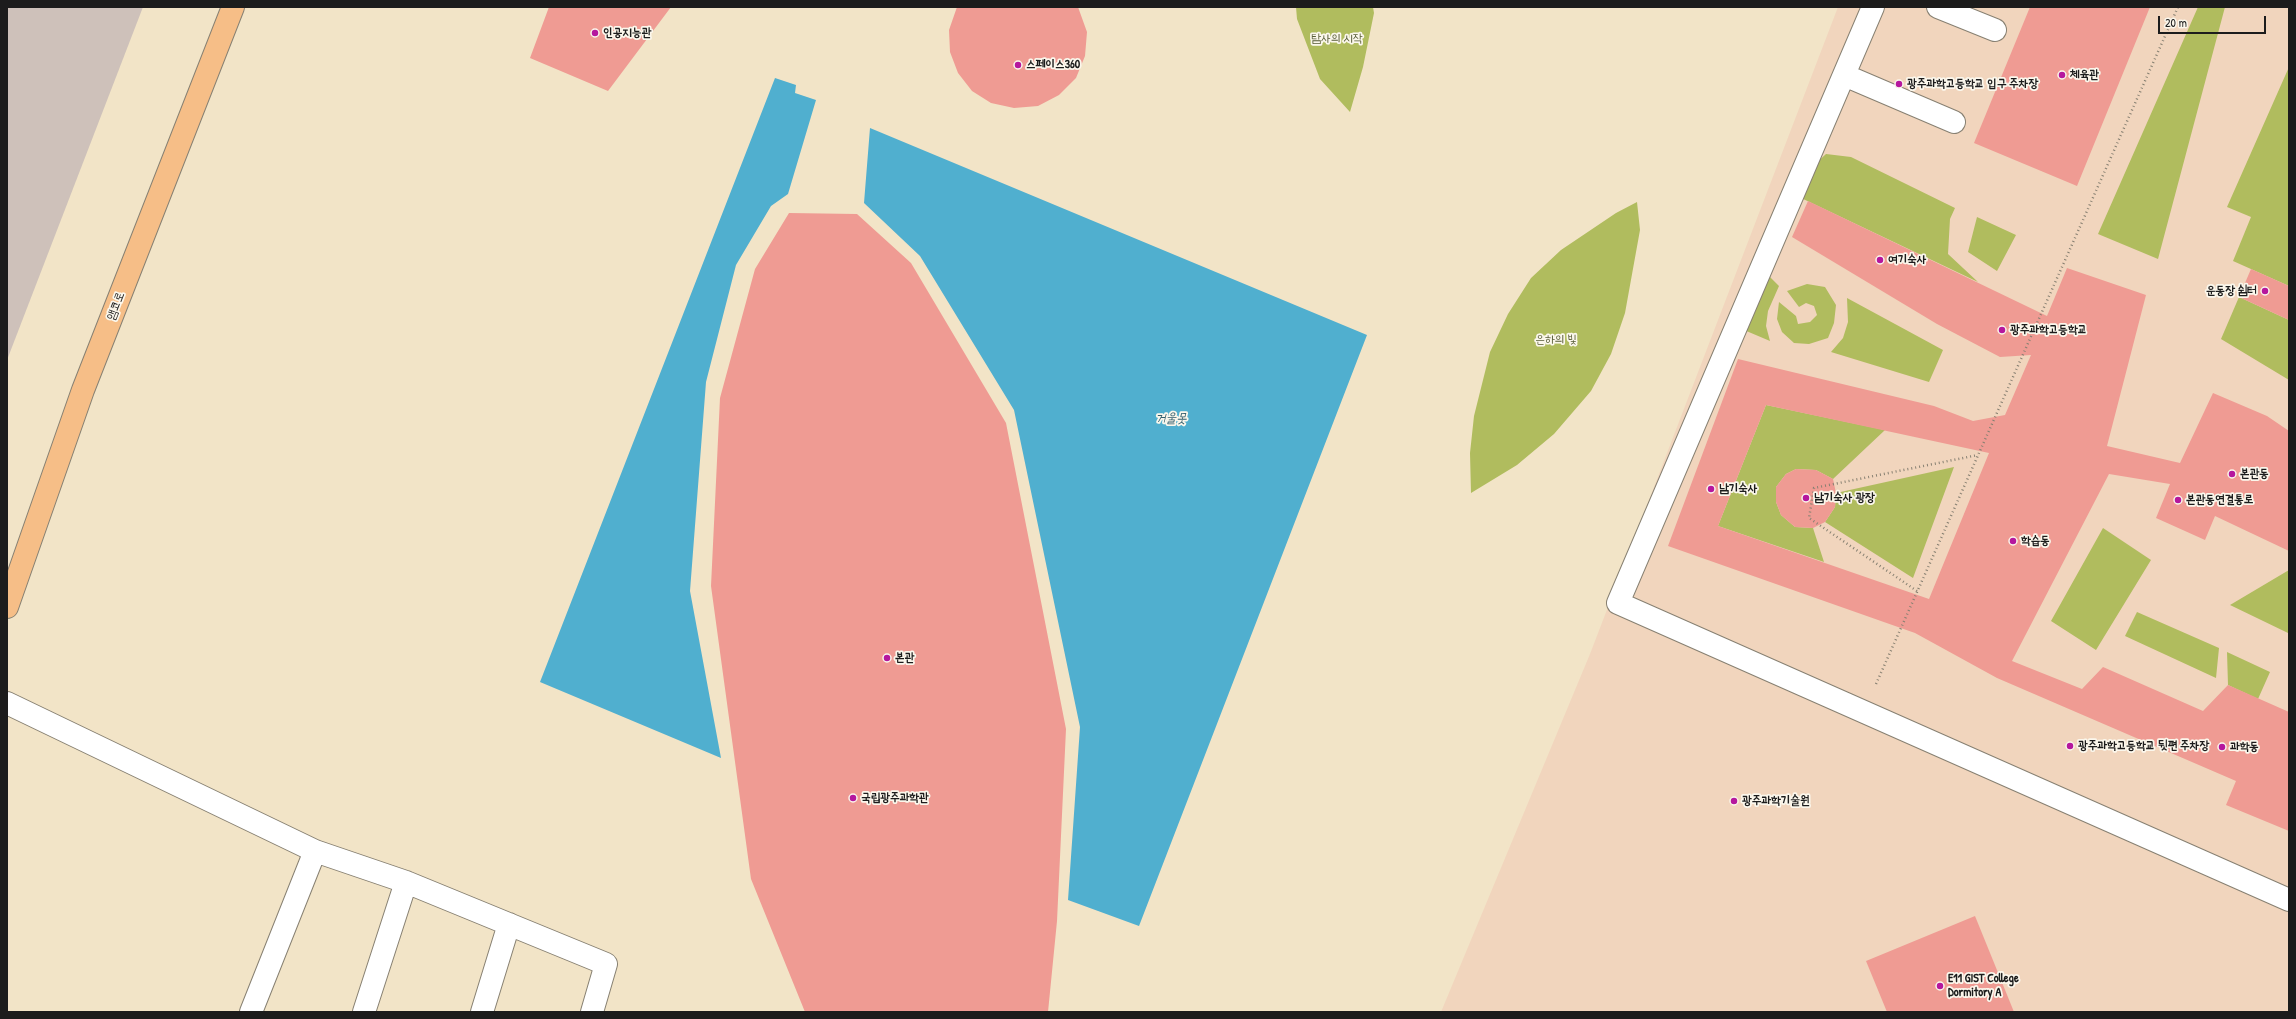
<!DOCTYPE html>
<meta charset="utf-8">
<style>
body{margin:0}
#map{position:relative;width:2296px;height:1019px;overflow:hidden;background:#f2e4c7;font-family:"Patrick Hand",sans-serif}
canvas{display:block}
.frame{position:absolute;inset:0;border:8px solid #1c1c1c;pointer-events:none}
.scale{position:absolute;left:2158px;top:16px;width:108px;height:18px;box-sizing:border-box;border:2px solid #1c1c1c;border-top:0;padding-left:5px;font-size:12px;line-height:14px;white-space:nowrap;color:#1c1c1c;-webkit-text-stroke:3px #fbf7ec;paint-order:stroke}
</style>
<div id="map">
<canvas width="2296" height="1019"></canvas>
<div class="frame"></div>
<div class="scale">20 m</div>
</div>
<script>
const ctx = document.querySelector('canvas').getContext('2d');
ctx.lineJoin = 'round';
function fillPath(path, color) {
  ctx.fillStyle = color;
  ctx.fill(path, 'evenodd');
}
function poly(rows) {
  const path = new Path2D();
  for (const r of rows) {
    path.moveTo(r[0], r[1]);
    for (let i = 2; i < r.length; i += 2) path.lineTo(r[i], r[i + 1]);
  }
  return path;
}
function strokePath(path, color, width, dash) {
  ctx.strokeStyle = color;
  ctx.lineWidth = width;
  ctx.lineCap = dash ? 'butt' : 'round';
  ctx.setLineDash(dash || []);
  ctx.stroke(path);
}
function write(font, color, halo, rows, align = 'center') {
  ctx.font = font + ' "Patrick Hand","Poor Story",sans-serif';
  ctx.lineWidth = 3.5;
  ctx.setLineDash([]);
  ctx.textBaseline = 'middle';
  ctx.strokeStyle = halo;
  ctx.fillStyle = color;
  for (const [text, x, y, turn = 0] of rows) {
    ctx.save();
    ctx.translate(x, y);
    ctx.rotate((+turn || 0) * Math.PI / 180);
    ctx.textAlign = isNaN(turn) ? turn : align;
    if (halo) ctx.strokeText(text, 0, 0);
    ctx.fillText(text, 0, 0);
    ctx.restore();
  }
}
fillPath(poly([
 [1838,7,2289,7,2289,1012,1441,1012,1590,654]
]), '#f1d5bd');
fillPath(poly([
 [7,7,143,7,7,360]
]), '#cec1ba');
fillPath(poly([
 [1296,7,1373,7,1374,13,1363,67,1350,112,1320,79,1297,19],
 [2198,7,2225,7,2158,259,2098,234],
 [2289,67,2289,286,2233,261,2251,217,2227,207],
 [1826,154,1851,157,1955,208,1950,219,1948,254,1978,282,1799,197,1813,166],
 [1637,202,1640,230,1625,313,1611,354,1591,391,1554,434,1517,465,1471,493,1470,453,1474,416,1490,352,1508,314,1531,278,1561,250,1616,213],
 [1977,217,2016,235,1997,271,1968,252],
 [1768,275,1779,286,1768,311,1766,326,1770,341,1744,330],
 [1807,284,1825,287,1836,305,1834,323,1828,338,1809,344,1794,343,1782,332,1777,319,1779,302,1796,316,1798,324,1810,322,1817,315,1814,306,1806,303,1799,307,1787,291],
 [2239,297,2289,320,2289,380,2221,339],
 [1847,298,1943,350,1929,382,1831,352,1843,338,1848,322],
 [1766,405,1885,430,1833,479,1816,470,1796,469,1786,474,1776,487,1776,502,1781,515,1795,527,1813,528,1824,562,1718,526],
 [1954,467,1913,578,1825,522,1835,507,1836,493],
 [2103,528,2151,560,2096,650,2051,621],
 [2289,570,2288,633,2230,605],
 [2137,612,2219,648,2216,678,2125,636],
 [2227,652,2270,672,2258,699,2228,685]
]), '#b0bc5e');
fillPath(poly([
 [775,78,796,85,795,93,816,100,788,194,771,206,736,265,706,382,690,591,721,758,540,682],
 [870,128,1367,335,1139,926,1068,900,1080,727,1014,410,920,256,864,203]
]), '#50afcf');
fillPath(poly([
 [549,7,671,7,608,91,530,58],
 [957,7,1078,7,1087,32,1085,56,1076,78,1059,95,1038,106,1014,108,991,103,972,91,958,73,950,52,949,30],
 [2030,7,2150,7,2077,186,1974,143],
 [1808,201,2047,316,2067,268,2146,295,2107,446,2180,463,2213,393,2267,416,2289,431,2289,551,2215,516,2205,540,2156,518,2170,484,2109,474,2012,661,2082,689,2103,667,2203,711,2228,685,2289,712,2289,831,2226,805,2236,781,1997,678,1915,633,1668,546,1738,359,1934,406,1973,421,2005,415,2031,355,2000,357,1937,324,1792,237],
 [1766,405,1989,453,1929,599,1718,526],
 [789,213,857,214,911,263,1006,423,1066,729,1057,921,1048,1012,805,1012,751,879,711,586,720,398,755,269],
 [2251,269,2289,286,2289,320,2239,297],
 [1796,469,1816,470,1833,479,1836,493,1835,507,1825,522,1813,528,1795,527,1781,515,1776,502,1776,487,1786,474],
 [1975,916,2014,1012,1887,1012,1866,961]
]), '#ef9b93');
const minor = poly([
 [1873,7,1618,603,2289,900],
 [1938,7,1995,30],
 [1844,75,1954,122],
 [7,703,315,851,406,882,606,964,592,1012],
 [251,1012,315,851],
 [364,1012,406,882],
 [482,1012,509,924]
]);
const major = poly([
 [7,607,83,390,233,7]
]);
strokePath(minor, '#878072', 24);
strokePath(major, '#878072', 24);
strokePath(poly([
 [1917,591,1809,518,1814,488,1978,455],
 [1876,684,2178,7]
]), '#878072', 2.5, [1, 3]);
strokePath(minor, '#fff', 22);
strokePath(major, '#f6be87', 22);
for (const [x, y, r, color] of [
 [595,33,4,"#b5179e"],
 [1018,65,4,"#b5179e"],
 [2062,75,4,"#b5179e"],
 [1899,84,4,"#b5179e"],
 [1880,260,4,"#b5179e"],
 [2265,291,4,"#b5179e"],
 [2002,330,4,"#b5179e"],
 [2232,474,4,"#b5179e"],
 [1711,489,4,"#b5179e"],
 [1806,498,4,"#b5179e"],
 [2178,500,4,"#b5179e"],
 [2013,541,4,"#b5179e"],
 [887,658,4,"#b5179e"],
 [2070,746,4,"#b5179e"],
 [2222,747,4,"#b5179e"],
 [853,798,4,"#b5179e"],
 [1734,801,4,"#b5179e"],
 [1940,986,4,"#b5179e"]
]) {
  const dot = new Path2D();
  dot.arc(x, y, r, 0, 2 * Math.PI);
  ctx.fillStyle = color;
  ctx.fill(dot);
  strokePath(dot, '#fbf7ec', 1.5);
}
write('bold 12px', '#1c1c1c', '#fbf7ec', [
 ["인공지능관",603,33],
 ["스페이스360",1026,65],
 ["체육관",2070,75],
 ["광주과학고등학교 입구 주차장",1907,84],
 ["여기숙사",1888,260],
 ["운동장 쉼터",2257,291,"right"],
 ["광주과학고등학교",2010,330],
 ["본관동",2240,474],
 ["남기숙사",1719,489],
 ["남기숙사 광장",1814,498],
 ["본관동연결통로",2186,500],
 ["학습동",2021,541],
 ["본관",895,658],
 ["광주과학고등학교 뒷편 주차장",2078,746],
 ["과학동",2230,747],
 ["국립광주과학관",861,798],
 ["광주과학기술원",1742,801],
 ["E11 GIST College",1948,979],
 ["Dormitory A",1948,993]
], 'left');
write('12px', '#575c36', '#fbf7ec', [
 ["탐사의 시작",1337,39],
 ["은하의 빛",1556,340]
]);
write('12px', '#1c1c1c', '#fbf7ec', [
 ["앰코로",116,306,-69]
]);
write('italic 13px', '#335e6d', '#fbf7ec', [
 ["거울못",1171,419]
]);
</script>
